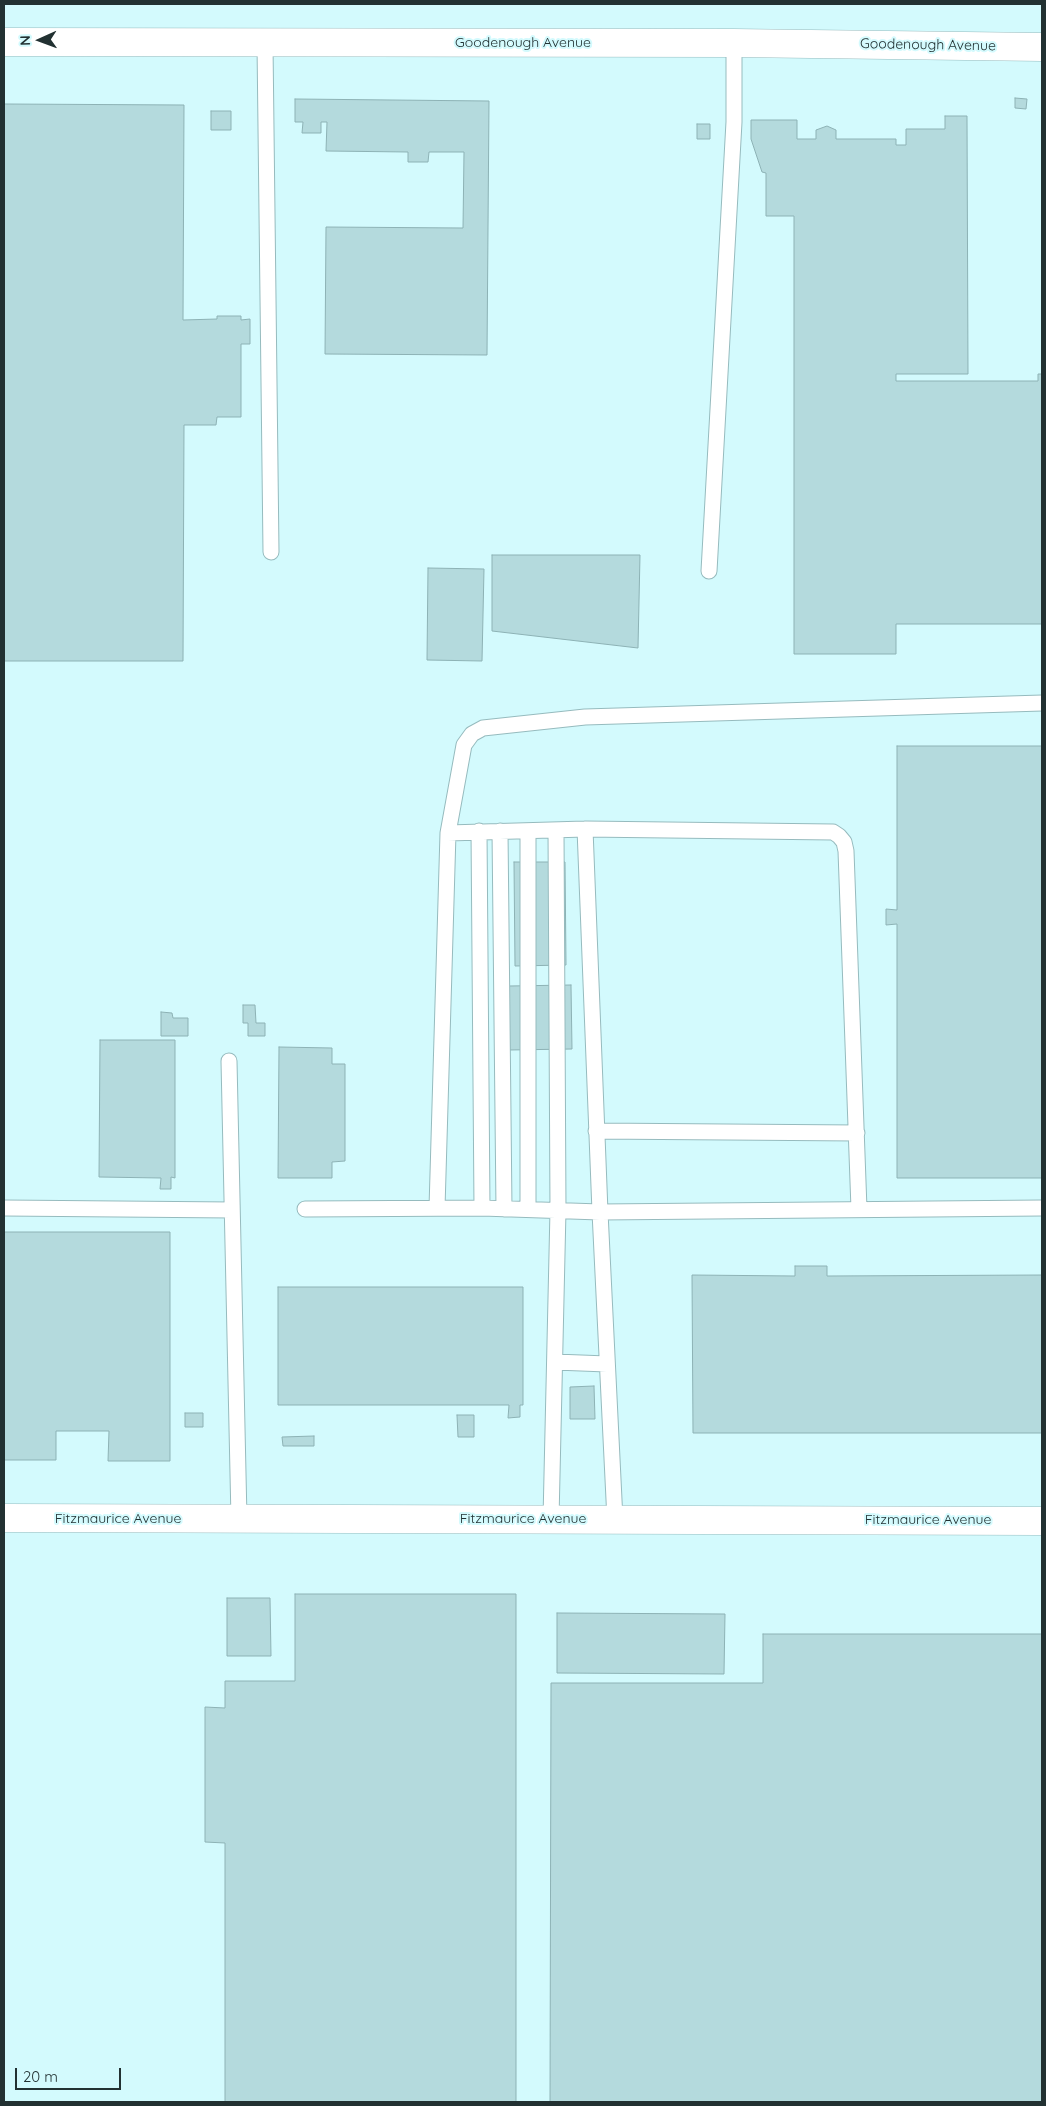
<!DOCTYPE html>
<style>
body{margin:0}
#map{position:relative;width:1046px;height:2106px;overflow:hidden;background:#d3fafd;font-family:Quicksand,sans-serif}
canvas{display:block}
.frame{position:absolute;inset:0;border:5px solid #223132;pointer-events:none}
.north{position:absolute;left:15px;top:15px;width:50px;height:50px;-webkit-text-stroke:4px #d3fafd;paint-order:stroke;rotate:268deg;font-size:14px;font-weight:700;line-height:20px;text-align:center;color:#223132}
.north::after{content:'';display:block;margin:auto;width:18px;height:22px;background:#223132;clip-path:polygon(50% 0,100% 100%,50% 72%,0 100%)}
.scale{position:absolute;left:15px;top:2068px;width:106px;height:22px;box-sizing:border-box;border:2px solid #223132;border-top:0;padding-left:6px;font-size:15px;line-height:18px;white-space:nowrap;color:#223132;-webkit-text-stroke:4px #d3fafd;paint-order:stroke}
</style>
<div id="map">
<canvas width="1046" height="2106"></canvas>
<div class="frame"></div>
<div class="north">N</div>
<div class="scale">20 m</div>
</div>
<script>
const ctx = document.querySelector('canvas').getContext('2d');
ctx.lineJoin = 'round';
function fillPath(path, color) {
  ctx.fillStyle = color;
  ctx.fill(path, 'evenodd');
}
function poly(rows) {
  const path = new Path2D();
  for (const r of rows) {
    path.moveTo(r[0], r[1]);
    for (let i = 2; i < r.length; i += 2) path.lineTo(r[i], r[i + 1]);
  }
  return path;
}
function strokePath(path, color, width, dash) {
  ctx.strokeStyle = color;
  ctx.lineWidth = width;
  ctx.lineCap = dash ? 'butt' : 'round';
  ctx.setLineDash(dash || []);
  ctx.stroke(path);
}
function write(font, color, halo, rows, align = 'center') {
  ctx.font = font + ' Quicksand,sans-serif';
  ctx.lineWidth = 4;
  ctx.setLineDash([]);
  ctx.textBaseline = 'middle';
  ctx.strokeStyle = halo;
  ctx.fillStyle = color;
  for (const [text, x, y, turn = 0] of rows) {
    ctx.save();
    ctx.translate(x, y);
    ctx.rotate((+turn || 0) * Math.PI / 180);
    ctx.textAlign = isNaN(turn) ? turn : align;
    if (halo) ctx.strokeText(text, 0, 0);
    ctx.fillText(text, 0, 0);
    ctx.restore();
  }
}
const building = poly([
 [1015,98,1027,99,1026,109,1015,108,1015,98],
 [295,99,489,101,487,355,325,354,326,227,463,228,464,152,429,152,428,162,408,162,408,152,326,151,327,122,321,122,321,133,302,133,303,122,295,122,295,99],
 [4,104,184,105,183,320,217,319,217,316,241,316,241,320,250,319,250,344,241,344,241,417,217,417,216,425,184,425,183,661,4,661,4,104],
 [211,111,231,111,231,130,211,130,211,111],
 [945,116,967,116,968,374,896,374,896,381,1038,381,1038,374,1042,374,1042,624,896,624,896,654,794,654,794,216,766,216,766,173,762,172,751,139,751,120,797,120,797,139,816,139,816,130,827,126,836,130,836,139,896,139,896,145,906,145,906,129,945,129,945,116],
 [697,124,710,124,710,139,697,139,697,124],
 [492,555,640,555,638,648,492,631,492,555],
 [428,568,484,569,482,661,427,660,428,568],
 [897,746,1042,746,1042,1178,897,1178,897,924,886,925,886,909,897,910,897,746],
 [514,862,565,862,566,965,515,966,514,862],
 [571,985,572,1049,509,1050,509,986,571,985],
 [243,1005,255,1005,256,1023,265,1023,265,1036,248,1036,248,1023,243,1023,243,1005],
 [161,1012,172,1013,173,1018,188,1018,188,1036,161,1036,161,1012],
 [100,1040,175,1040,175,1178,171,1177,171,1189,160,1189,161,1178,99,1177,100,1040],
 [279,1047,332,1048,332,1064,345,1064,345,1161,332,1162,332,1178,278,1178,279,1047],
 [4,1232,170,1232,170,1461,108,1461,109,1431,56,1431,56,1460,4,1460,4,1232],
 [795,1266,827,1266,827,1276,1042,1275,1042,1433,693,1433,692,1275,795,1276,795,1266],
 [278,1287,523,1287,523,1405,520,1405,520,1417,508,1418,509,1405,278,1405,278,1287],
 [594,1386,595,1419,570,1419,570,1387,594,1386],
 [185,1413,203,1413,203,1427,185,1427,185,1413],
 [457,1415,474,1415,474,1437,458,1437,457,1415],
 [314,1436,314,1446,283,1446,282,1437,314,1436],
 [295,1594,516,1594,516,2102,225,2102,225,1843,205,1842,205,1707,225,1708,225,1681,295,1681,295,1594],
 [227,1598,270,1598,271,1656,227,1656,227,1598],
 [557,1613,725,1614,724,1674,557,1673,557,1613],
 [763,1634,1042,1634,1042,2102,550,2102,551,1683,763,1683,763,1634]
]);
fillPath(building, '#b4dadd');
strokePath(building, '#8db2b5', 1);
const lane = poly([
 [265,44,271,552],
 [709,571,734,122,734,43],
 [585,829,600,1212,615,1520],
 [479,831,482,1208],
 [500,831,504,1209],
 [448,833,585,829,833,832,839,836,844,842,846,851,859,1209],
 [229,1061,239,1519],
 [596,1131,857,1133],
 [4,1208,232,1210],
 [437,1208,448,833,464,745,472,734,483,728,585,717,1042,703],
 [305,1209,482,1208,600,1212,1042,1208],
 [528,1209,528,831],
 [555,1362,607,1364],
 [551,1519,558,1210,556,830]
]);
const street = poly([
 [4,42,734,43,1042,47],
 [4,1518,1042,1521]
]);
strokePath(lane, '#96bbbe', 17);
strokePath(street, '#96bbbe', 29);
strokePath(lane, '#fff', 15);
strokePath(street, '#fff', 28);
write('14px', '#223132', '#d3fafd', [
 ["Goodenough Avenue",523,43],
 ["Goodenough Avenue",928,45,1],
 ["Fitzmaurice Avenue",118,1519],
 ["Fitzmaurice Avenue",523,1519],
 ["Fitzmaurice Avenue",928,1520]
]);
</script>
